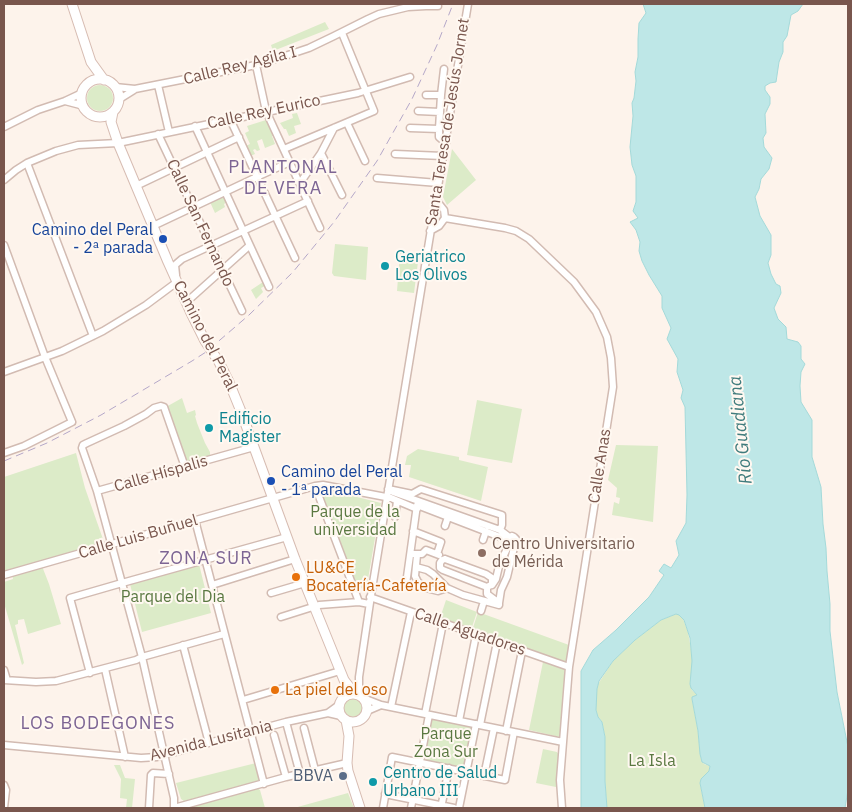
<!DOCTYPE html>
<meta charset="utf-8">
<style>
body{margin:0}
#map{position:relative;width:852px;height:812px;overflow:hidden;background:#fdf3eb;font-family:"IBM Plex Sans",sans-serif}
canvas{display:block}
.frame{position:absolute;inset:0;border:5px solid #79564d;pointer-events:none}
</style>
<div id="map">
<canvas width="852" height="812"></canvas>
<div class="frame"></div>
</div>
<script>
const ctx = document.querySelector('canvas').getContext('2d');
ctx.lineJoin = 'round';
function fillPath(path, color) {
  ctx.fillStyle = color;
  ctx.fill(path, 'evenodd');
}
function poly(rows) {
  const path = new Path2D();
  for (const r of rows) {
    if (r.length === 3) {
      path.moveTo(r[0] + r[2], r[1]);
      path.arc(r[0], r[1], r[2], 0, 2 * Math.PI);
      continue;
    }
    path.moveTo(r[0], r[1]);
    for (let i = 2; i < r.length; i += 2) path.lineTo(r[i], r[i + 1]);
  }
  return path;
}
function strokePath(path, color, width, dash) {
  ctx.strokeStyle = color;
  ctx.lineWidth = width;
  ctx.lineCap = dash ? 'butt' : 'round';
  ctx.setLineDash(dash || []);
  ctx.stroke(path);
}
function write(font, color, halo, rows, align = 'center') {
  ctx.font = font + ' "IBM Plex Sans",sans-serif';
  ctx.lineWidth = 4;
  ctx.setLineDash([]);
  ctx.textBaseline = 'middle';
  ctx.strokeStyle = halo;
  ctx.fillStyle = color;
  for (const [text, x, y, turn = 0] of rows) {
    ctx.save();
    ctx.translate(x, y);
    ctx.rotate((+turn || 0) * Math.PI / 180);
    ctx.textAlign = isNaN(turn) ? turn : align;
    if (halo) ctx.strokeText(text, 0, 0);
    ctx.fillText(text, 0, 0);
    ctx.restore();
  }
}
fillPath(poly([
 [325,22,329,29,273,51,271,45],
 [100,98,13],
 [297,113,301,124,294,126,296,133,289,136,286,129,284,129,280,123,293,118,292,114],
 [266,120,275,135,272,136,275,144,265,148,262,139,257,141,260,150,257,151,255,149,253,150,255,154,250,156,246,146,250,144,245,133,249,131,247,126],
 [452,149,476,180,447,205,443,197],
 [224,195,227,202,224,204,225,207,215,213,210,202],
 [335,244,368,247,366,280,334,276,332,273],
 [400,252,419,254,414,293,397,291],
 [263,282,265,286,261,288,263,292,256,299,251,290],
 [182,398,187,413,195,410,196,415,195,416,197,423,205,443,210,452,210,457,187,464,166,407],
 [477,400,522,409,512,463,467,455],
 [616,445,658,446,653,522,612,515,614,502,619,504,620,498,616,497,617,488,608,480],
 [418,449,459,457,459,460,488,467,481,501,409,477,411,465,405,465,407,456],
 [76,453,85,488,104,542,40,561,49,584,61,624,28,634,24,619,18,620,18,624,15,625,24,663,22,665,4,603,4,582,13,579,11,569,4,571,4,477],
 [325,489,381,503,367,585,365,588,363,589,355,585,318,490],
 [199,564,211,613,142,632,130,584],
 [446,600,477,612,471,630,440,618],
 [478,612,569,645,566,664,472,631],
 [676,614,679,614,682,616,688,632,692,655,693,667,690,684,692,690,697,695,692,698,692,699,698,731,701,759,704,764,710,766,709,771,701,779,700,783,705,808,607,808,605,781,605,737,602,722,598,717,596,710,596,694,598,684,613,661,635,640,661,620],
 [543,662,565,668,560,737,529,730],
 [353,707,10],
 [425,714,476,724,466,772,416,762],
 [543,749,557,752,559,755,556,787,536,783],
 [256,763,260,777,259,780,257,782,184,801,181,799,176,783],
 [114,765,120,765,125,778,135,779,132,808,126,808,127,799,120,798,121,779],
 [257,788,260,790,265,808,186,808,187,806],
 [348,793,354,808,294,808]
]), '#dcebc8');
const water = poly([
 [643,4,803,4,798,11,791,15,787,36,783,42,783,52,779,62,776,82,770,83,765,86,765,90,770,97,770,104,765,114,766,133,763,138,764,147,772,158,769,169,761,179,759,189,755,197,760,216,771,235,771,255,768,263,771,274,776,284,780,286,781,293,774,308,778,319,786,327,787,339,798,342,801,346,801,359,805,364,801,372,800,386,801,402,812,420,812,457,821,487,823,524,826,548,827,571,830,604,830,631,837,692,848,747,848,790,845,808,705,808,700,783,701,779,709,771,710,766,702,762,700,754,698,731,692,699,692,697,697,695,691,688,690,684,692,661,690,638,684,620,679,615,676,614,661,620,635,640,613,661,599,681,597,689,596,710,598,717,602,722,605,737,605,781,607,808,581,808,581,671,593,650,616,630,649,597,664,575,659,571,664,564,671,568,679,555,676,541,686,523,687,495,685,407,681,398,683,390,677,372,678,359,667,339,671,328,662,308,662,296,649,275,642,261,639,251,640,242,636,230,630,222,638,218,633,211,636,202,636,176,632,165,630,147,633,116,632,103,634,98,636,81,635,72,638,57,638,39,639,23,646,13,643,4]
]);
fillPath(water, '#bee7e7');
strokePath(water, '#a4d9d9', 1);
const street = poly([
 [256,65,266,111,320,228],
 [444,69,441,95,439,129,439,137,446,143],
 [158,85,169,132],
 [115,87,135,89,256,65,285,56,309,48,334,36,368,19,379,14,408,7,426,6,438,6],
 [426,95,441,95],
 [118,100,134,90],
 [65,101,84,106],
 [418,111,440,112],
 [230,119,295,258],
 [347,123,365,161],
 [195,126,269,287],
 [4,127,38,110,65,101,82,93],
 [410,128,439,129],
 [158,134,242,311],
 [284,149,374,111,342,33],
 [321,153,342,195],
 [395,154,443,156],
 [27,163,93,336],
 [377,178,438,183],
 [4,180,16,170,27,163,56,151,78,145,118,143,358,93,410,77],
 [300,183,321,153,334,128],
 [136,186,239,137],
 [445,218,505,228,516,231,529,239,574,282,596,312,607,337,611,358,613,387,569,667,560,780,562,808],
 [153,226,261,175,290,162],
 [430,231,439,226,445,218,444,210,436,200],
 [4,245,45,357,72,422,24,446,4,453],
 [176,275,175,265,182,259,308,201],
 [191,298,249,246],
 [4,372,62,351,103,331,146,305,177,282],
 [315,486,359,602],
 [97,491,254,447],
 [395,517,397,501],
 [195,520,264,784],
 [445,526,448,517],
 [500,530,502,525,502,515,421,489,412,494,388,489,393,492,500,530,508,536,508,544],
 [413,531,441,542,437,554],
 [483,540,486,531],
 [414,554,422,554,426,550,439,555],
 [417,555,415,576,418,582,426,588,438,591,447,588,463,595,499,605,499,603,487,594,487,587],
 [445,559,486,574,492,578,492,583,491,585,487,587,443,570,440,568,440,563,442,560,445,559],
 [416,567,427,570,433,574,447,588],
 [4,575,315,486,323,485,391,498,417,509],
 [406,584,417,505,508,540],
 [212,585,295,559],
 [492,585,496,579,499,566,510,542],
 [271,593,305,583],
 [370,597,569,667],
 [499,603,501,590,507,577,516,539,514,537,512,536],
 [481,611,484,601],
 [281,617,319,605,359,602,369,604],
 [183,645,209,743],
 [105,669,125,757],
 [4,670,7,680],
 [90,673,70,598,122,583,287,537],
 [4,680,36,682,56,681,136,660,142,657,224,634],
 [359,694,359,677,372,589,468,4],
 [363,698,381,705,563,742],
 [243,700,340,671],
 [391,707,411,612],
 [367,711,381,705],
 [328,713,339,705],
 [425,714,443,623],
 [459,721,476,635],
 [286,722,300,774],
 [480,725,497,642],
 [304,728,315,770],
 [506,731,522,651],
 [274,735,286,777],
 [4,745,141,758,157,757,286,722,328,713,341,716],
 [484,776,494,728],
 [4,785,6,790,4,808],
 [445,788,462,791],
 [385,794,454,808],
 [149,808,151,775,153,773,169,774],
 [174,808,174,798,142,657,97,491,82,448,83,445,87,443,124,426,146,414,154,408,161,406,164,407,185,467],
 [174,808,286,777,347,763],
 [383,808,392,757,505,780,514,732],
 [411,808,429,715],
 [441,808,449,768],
 [459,808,476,724]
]);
const secondary = poly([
 [72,4,91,62,104,80],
 [100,98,19],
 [113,112,111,122,118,143,168,262,191,313,205,341,219,362,229,382,240,409,295,559,344,680,354,693],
 [353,708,14],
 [346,720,349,736,347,763,348,771,360,808]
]);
strokePath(street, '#d2bbb2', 9);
strokePath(secondary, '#d7bcb2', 11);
strokePath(street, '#fff', 6);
strokePath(secondary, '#fff', 9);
strokePath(poly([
 [4,461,47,443,101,415,192,361,206,352,249,315,293,272,334,222,377,161,412,99,437,45,453,4]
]), '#b4a7c8', 1, [8, 5]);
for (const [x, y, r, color] of [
 [163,239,5,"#1a4fb4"],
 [385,266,5,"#0f9aa8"],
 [209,428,5,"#0f9aa8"],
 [271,481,5,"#1a4fb4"],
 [482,553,5,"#8d6e63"],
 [296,577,5,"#e8710a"],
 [275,690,5,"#e8710a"],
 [343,776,5,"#5c6f8a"],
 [373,782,5,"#0f9aa8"]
]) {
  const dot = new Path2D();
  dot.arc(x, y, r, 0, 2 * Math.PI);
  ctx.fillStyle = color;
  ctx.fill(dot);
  strokePath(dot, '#fff8f1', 2);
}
write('16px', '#79564d', '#fff8f1', [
 ["Calle Rey Agila I",240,66,-14],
 ["Calle Rey Eurico",264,112,-12],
 ["Santa Teresa de Jesús Jornet",448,122,-81],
 ["Calle San Fernando",200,223,65],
 ["Camino del Peral",205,336,63],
 ["Calle Anas",600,466,-81],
 ["Calle Híspalis",161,474,-16],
 ["Calle Luis Buñuel",138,537,-16],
 ["Calle Aguadores",470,632,19],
 ["Avenida Lusitania",211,741,-14]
]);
write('16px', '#164399', '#fff8f1', [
 ["Camino del Peral",153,230],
 ["- 2ª parada",153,248],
 ["Camino del Peral",281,472,"left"],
 ["- 1ª parada",281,490,"left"]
], 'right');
write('16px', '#0d838f', '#fff8f1', [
 ["Geriatrico",395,257],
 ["Los Olivos",395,275],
 ["Edificio",219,419],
 ["Magister",219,437],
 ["Centro de Salud",383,773],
 ["Urbano III",383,791]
], 'left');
write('16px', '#5a7841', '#fff8f1', [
 ["Parque de la",355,512],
 ["universidad",355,530],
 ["Parque del Dia",173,597],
 ["Parque",446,734],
 ["Zona Sur",446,752],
 ["La Isla",652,761]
]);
write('16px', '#785e54', '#fff8f1', [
 ["Centro Universitario",492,544],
 ["de Mérida",492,562]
], 'left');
write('16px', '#c56008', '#fff8f1', [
 ["LU&CE",306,568],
 ["Bocatería-Cafetería",306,586],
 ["La piel del oso",285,690]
], 'left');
write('16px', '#4e5e75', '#fff8f1', [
 ["BBVA",333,776]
], 'right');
ctx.letterSpacing = '1px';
write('18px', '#7d6594', '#fff8f1', [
 ["PLANTONAL",283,168],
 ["DE VERA",283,189],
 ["ZONA SUR",206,559],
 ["LOS BODEGONES",98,724]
]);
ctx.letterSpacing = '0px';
write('italic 18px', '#407c7d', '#fff8f1', [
 ["Río Guadiana",741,430,-96]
]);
</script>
